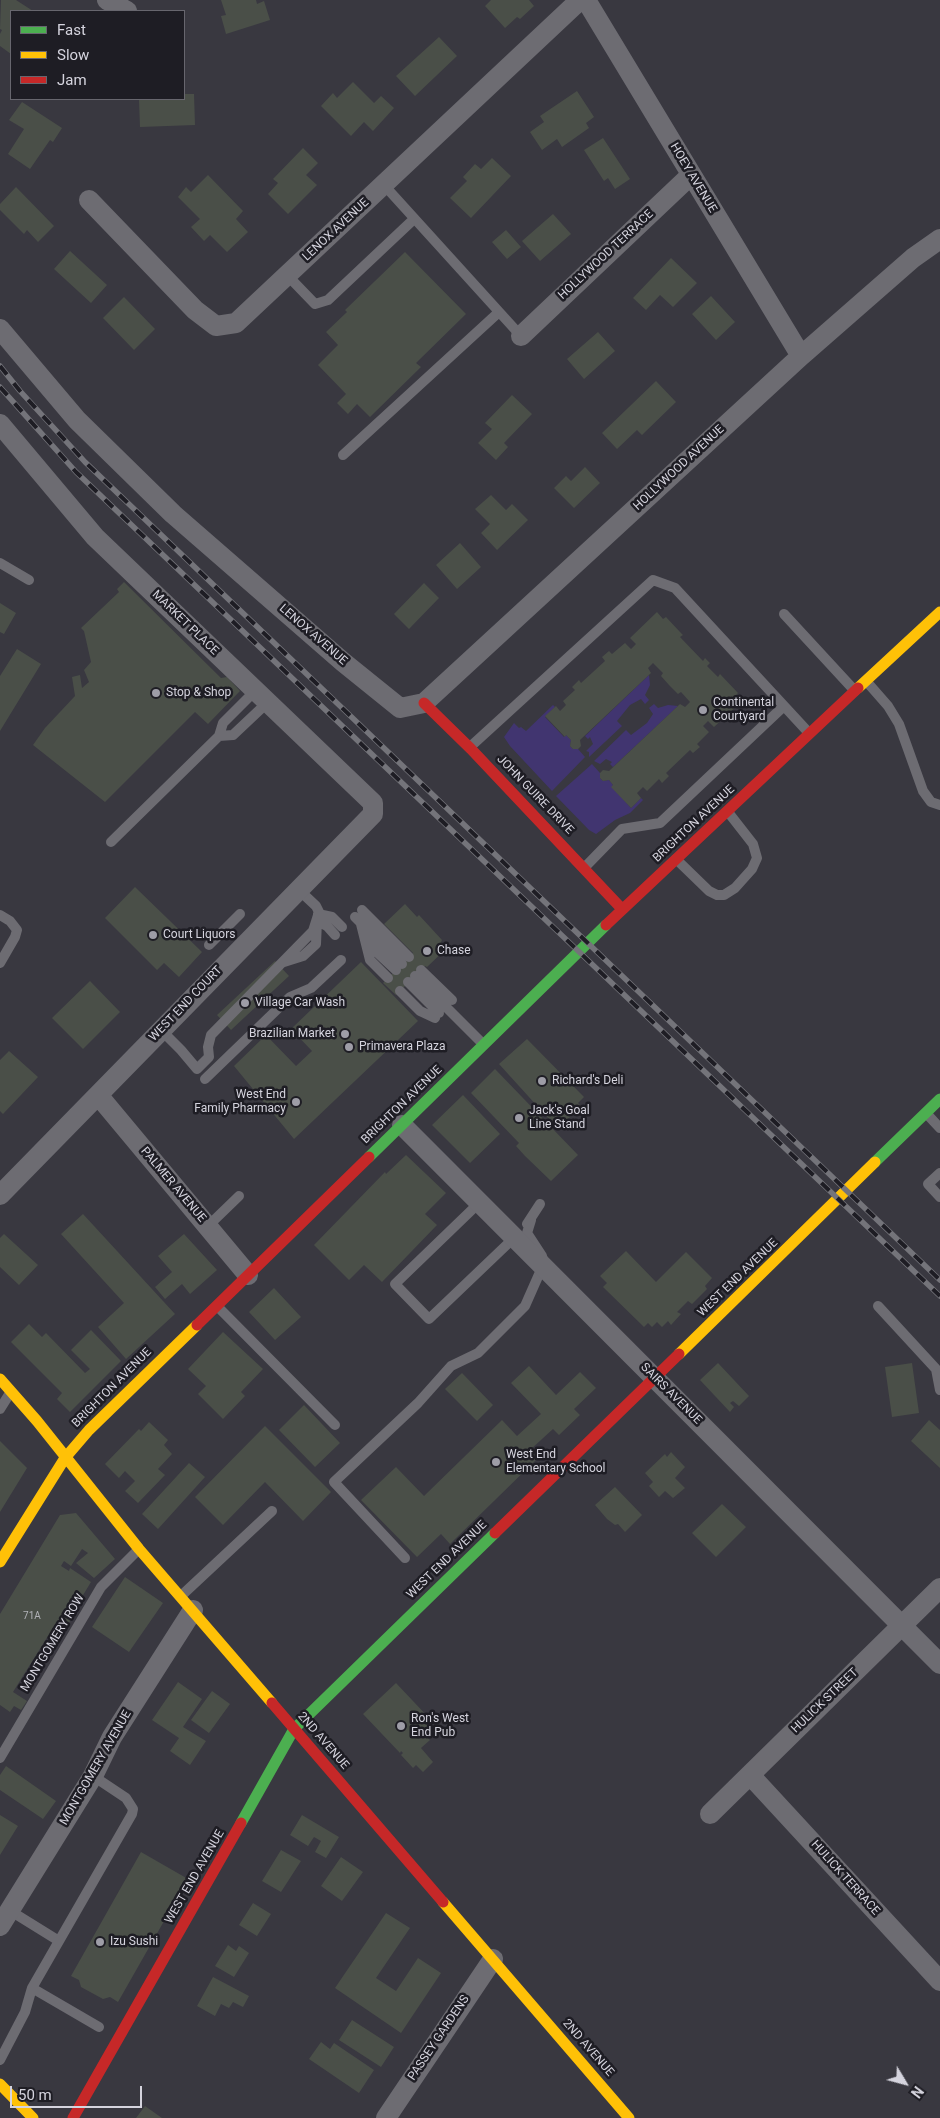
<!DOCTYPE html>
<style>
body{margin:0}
#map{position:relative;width:940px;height:2118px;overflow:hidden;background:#393840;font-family:Roboto,sans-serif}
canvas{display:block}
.legend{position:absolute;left:10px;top:10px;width:175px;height:90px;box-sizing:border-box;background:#1e1d24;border:1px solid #67666e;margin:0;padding:6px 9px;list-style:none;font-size:15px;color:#d5d4de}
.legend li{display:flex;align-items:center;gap:10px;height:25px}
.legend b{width:25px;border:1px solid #67666e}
.north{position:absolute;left:880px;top:2058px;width:50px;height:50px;-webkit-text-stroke:4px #1e1d24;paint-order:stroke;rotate:127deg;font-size:14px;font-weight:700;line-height:20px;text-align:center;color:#d5d4de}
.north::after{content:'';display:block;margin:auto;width:18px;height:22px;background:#d5d4de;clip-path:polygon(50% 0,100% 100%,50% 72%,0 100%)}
.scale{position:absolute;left:10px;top:2086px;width:132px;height:22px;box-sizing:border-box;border:2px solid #d5d4de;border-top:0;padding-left:6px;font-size:15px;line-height:18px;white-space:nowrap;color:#d5d4de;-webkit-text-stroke:4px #1e1d24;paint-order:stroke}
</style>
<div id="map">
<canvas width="940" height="2118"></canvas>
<ul class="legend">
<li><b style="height:6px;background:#4caf50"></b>Fast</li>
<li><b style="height:6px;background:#ffc107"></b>Slow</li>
<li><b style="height:6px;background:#c62828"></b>Jam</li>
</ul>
<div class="north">N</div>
<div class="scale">50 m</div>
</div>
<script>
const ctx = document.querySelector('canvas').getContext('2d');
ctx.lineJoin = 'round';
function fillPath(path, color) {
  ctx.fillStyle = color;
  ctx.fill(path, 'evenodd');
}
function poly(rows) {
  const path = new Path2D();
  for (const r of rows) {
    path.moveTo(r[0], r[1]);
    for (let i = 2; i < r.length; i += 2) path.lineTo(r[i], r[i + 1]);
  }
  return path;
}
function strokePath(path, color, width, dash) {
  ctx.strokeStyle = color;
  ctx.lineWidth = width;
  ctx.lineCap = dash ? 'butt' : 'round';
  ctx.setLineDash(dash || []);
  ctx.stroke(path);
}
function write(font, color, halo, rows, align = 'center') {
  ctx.font = font + ' Roboto,sans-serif';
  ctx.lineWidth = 5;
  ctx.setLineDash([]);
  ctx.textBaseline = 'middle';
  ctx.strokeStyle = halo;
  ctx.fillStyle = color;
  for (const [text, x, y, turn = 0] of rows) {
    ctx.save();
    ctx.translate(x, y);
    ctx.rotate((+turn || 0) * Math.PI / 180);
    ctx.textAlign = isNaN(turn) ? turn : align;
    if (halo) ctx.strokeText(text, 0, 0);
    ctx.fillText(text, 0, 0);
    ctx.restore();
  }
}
fillPath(poly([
 [649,675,650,685,645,695,649,700,645,704,641,699,630,705,617,721,622,726,589,757,589,752,586,751,593,744,590,737,588,739,585,736],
 [654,704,658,708,668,705,678,706,613,767,610,764,612,762,606,759,600,764,594,761,626,730,631,735,647,723,653,714,649,708],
 [553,705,555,707,545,717,564,737,566,735,571,740,570,746,573,749,578,749,585,757,552,791,510,746,504,737,514,723,519,728,521,727,526,731],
 [592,764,600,773,600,778,603,781,609,780,613,785,612,787,631,808,641,798,643,800,630,813,615,820,596,834,589,830,556,796]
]), '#413570');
fillPath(poly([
 [1,0,16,0,33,11,11,11,11,54,0,46,0,34,2,30,0,29],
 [221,0,256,0,257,4,264,1,270,20,226,34,221,16,226,15],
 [491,0,529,0,534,6,520,19,517,17,505,28,485,6],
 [439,37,457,56,415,96,396,76],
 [353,82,374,103,381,96,394,108,373,131,364,122,351,136,321,106,333,93,337,98],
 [577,91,594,117,586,123,589,128,562,147,557,139,542,150,530,132,544,122,540,116],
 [184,94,194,94,195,125,140,127,139,99,184,99],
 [22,102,62,128,53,142,50,140,30,169,8,154,24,129,9,120],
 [603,138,630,179,615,189,608,178,604,181,584,150],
 [303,148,318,163,306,175,317,185,288,214,268,194,278,183,273,179],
 [492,158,511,176,471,218,450,198,467,181,463,177,475,164,481,169],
 [208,175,243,211,236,219,248,232,227,252,210,235,204,241,191,227,200,219,178,197,186,187,191,192],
 [16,187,54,226,38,242,27,230,24,234,0,210,0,204],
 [553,214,571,234,540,261,522,241],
 [506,230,521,247,507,259,492,242],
 [70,251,107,285,91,303,54,269],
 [405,252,466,314,416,363,421,367,370,417,357,404,348,414,337,403,346,394,318,365,338,345,326,332,347,312,345,310],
 [671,258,697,283,673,307,660,295,646,310,633,298],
 [711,296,735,322,716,340,692,314],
 [124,297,155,329,134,350,103,318],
 [598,332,615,351,584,379,567,359],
 [656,381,676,402,642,435,637,430,617,449,602,433],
 [512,395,532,414,504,443,508,447,496,460,478,443,492,429,485,423],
 [585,467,600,483,574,508,554,488,566,476,571,481],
 [491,495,506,510,512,504,528,520,497,550,481,533,490,524,475,509],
 [460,543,481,567,457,589,436,565],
 [124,582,221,678,227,677,240,691,208,724,195,712,105,802,33,745,45,728,75,696,72,677,80,675,82,688,89,682,84,670,91,662,84,631,81,628,119,592,117,589],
 [424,583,439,598,409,629,394,614],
 [0,603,16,613,4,634,0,632],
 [657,612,663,619,666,617,680,632,683,635,680,637,703,661,705,658,710,663,707,666,718,677,720,674,738,693,735,696,741,702,714,727,708,721,703,726,709,732,697,744,700,747,693,753,690,750,666,773,669,776,662,783,659,779,647,791,643,787,637,793,641,798,631,808,611,787,613,785,609,780,603,781,600,778,600,773,603,770,609,771,680,704,685,707,690,702,681,692,678,694,669,685,661,676,663,673,653,663,648,668,651,673,580,740,581,746,578,749,573,749,570,746,571,740,566,735,565,737,545,716,556,706,560,711,566,705,563,701,575,690,572,687,579,680,581,683,605,661,602,657,609,651,612,654,625,643,631,649,636,644,630,638],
 [17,649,41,664,0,731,0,676],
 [135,887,202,952,179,977,164,963,157,970,105,918],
 [405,904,417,917,419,915,442,940,441,942,447,948,427,967,425,966,396,995,383,983,413,953,384,924],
 [275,961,289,976,231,1030,217,1015],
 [361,962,418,1021,294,1139,234,1066,266,1035,296,1066,312,1051,291,1029],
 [90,981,120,1012,83,1049,52,1018],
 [527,1039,584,1097,578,1103,581,1106,558,1129,499,1064],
 [9,1051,38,1077,3,1114,0,1111,0,1060],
 [495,1069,578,1155,551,1181,525,1156,516,1146,519,1143,471,1093],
 [463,1095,500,1134,470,1163,432,1125],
 [406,1155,446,1193,425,1214,437,1225,382,1282,364,1265,349,1280,314,1245,385,1172,386,1174],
 [83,1214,175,1314,126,1359,98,1327,124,1303,61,1234],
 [4,1234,38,1265,19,1285,0,1267,0,1238],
 [184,1234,217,1270,190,1294,182,1284,165,1299,155,1287,172,1272,158,1256],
 [626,1251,656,1282,686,1252,712,1278,705,1286,707,1289,692,1304,688,1301,677,1312,681,1314,671,1325,668,1321,662,1327,657,1322,652,1327,648,1323,644,1327,603,1287,607,1283,600,1276],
 [274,1288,301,1317,275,1340,249,1312],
 [29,1324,42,1337,46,1333,85,1373,90,1369,71,1350,91,1330,121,1361,70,1412,57,1399,62,1393,11,1342],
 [223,1332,263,1369,241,1392,245,1396,223,1419,198,1394,206,1386,188,1369],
 [718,1363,749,1396,739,1406,733,1401,730,1403,734,1407,730,1412,700,1380],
 [912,1363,919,1413,892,1417,885,1367],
 [529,1366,556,1395,580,1372,596,1388,574,1409,580,1415,559,1435,553,1429,530,1450,538,1458,450,1544,441,1534,417,1557,361,1500,396,1467,424,1496,502,1420,517,1436,541,1414,511,1383],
 [462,1373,493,1405,477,1421,445,1389],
 [304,1405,340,1443,315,1467,279,1430],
 [929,1420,940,1430,940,1468,911,1441],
 [149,1422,168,1440,164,1445,172,1454,158,1469,165,1475,138,1503,125,1491,135,1481,125,1471,119,1478,105,1464,139,1429,141,1431],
 [265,1426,331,1492,303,1521,265,1482,223,1525,195,1497],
 [0,1441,27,1468,0,1512],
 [671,1452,685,1467,675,1478,685,1488,673,1498,665,1491,659,1497,649,1486,653,1482,645,1473,665,1454,667,1457],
 [189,1463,205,1477,158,1529,142,1514],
 [615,1487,642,1515,625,1532,618,1524,615,1525,607,1519,595,1505],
 [722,1504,746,1527,716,1557,692,1533],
 [76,1513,115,1559,94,1578,76,1563,88,1553,82,1549,71,1566,64,1561,61,1566,69,1571,70,1568,91,1582,77,1605,79,1606,58,1641,48,1636,13,1692,27,1701,21,1710,14,1706,10,1712,0,1705,0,1614,60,1515],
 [125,1577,163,1603,129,1652,92,1627],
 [178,1682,202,1699,183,1727,206,1741,190,1765,170,1751,179,1738,152,1720],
 [396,1683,430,1719,425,1723,431,1730,425,1735,430,1740,421,1748,433,1762,423,1772,416,1765,413,1768,401,1755,403,1753,401,1751,400,1753,363,1714],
 [212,1691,230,1704,209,1733,191,1720],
 [6,1766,56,1801,43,1819,0,1790,0,1775],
 [0,1815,18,1826,0,1855],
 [302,1815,339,1837,326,1858,315,1852,321,1841,314,1837,308,1846,290,1835],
 [281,1850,301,1861,281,1892,262,1881],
 [141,1852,188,1879,118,2002,110,1997,103,1999,81,1987,79,1980,71,1976],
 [341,1857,363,1872,342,1901,321,1886],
 [253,1903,271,1914,257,1936,239,1925],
 [386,1913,410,1928,376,1978,396,1991,418,1958,441,1973,401,2033,335,1988],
 [228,1945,236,1951,239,1946,249,1953,234,1977,215,1966],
 [213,1977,249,1996,243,2007,233,2002,229,2008,221,2004,215,2016,197,2006],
 [352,2020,394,2047,381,2067,339,2040],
 [321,2042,330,2049,334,2043,374,2070,359,2093,309,2059],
 [145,2106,162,2118,136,2118]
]), '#4a4f48');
strokePath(poly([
 [384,185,521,336],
 [287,275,315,304,328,300,414,219],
 [343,455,499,312],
 [0,563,29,580],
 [784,614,855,691],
 [867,682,888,706,899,724,923,791,931,802,940,805],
 [219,736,233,735,268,702],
 [470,747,653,580,675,588,809,733],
 [111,842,219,736,223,723,256,690],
 [676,859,709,891,717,895,724,895,735,888,752,869,757,858,753,844,728,812],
 [585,867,622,829,660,823,784,706],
 [362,910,409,957],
 [318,914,332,917,342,927],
 [0,915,10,921,17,930,15,937,0,963],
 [355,917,402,964],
 [361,924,370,960,388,978],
 [366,942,396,970],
 [209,945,240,914],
 [284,962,303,956,316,944,317,921,327,926,335,935],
 [421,970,452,1000],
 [415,976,482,1043],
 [408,982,439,1013],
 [400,991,420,1011,435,1018],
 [161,1030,181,1050,197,1069,209,1057,208,1047,211,1035,313,931,319,912,316,906,299,890],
 [205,1079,290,997,311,988,341,960],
 [926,1113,940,1128],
 [940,1173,928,1184,940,1197],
 [480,1202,395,1284,429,1319,517,1235],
 [527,1224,540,1204],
 [207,1227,239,1196],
 [217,1306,335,1425],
 [878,1306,936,1369,940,1390],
 [0,1409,10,1393],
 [405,1558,334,1482,418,1403,451,1366,478,1353,525,1306,544,1263,542,1256,527,1233,531,1220],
 [181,1596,272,1511],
 [0,1758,101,1587,138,1550],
 [9,1910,59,1941],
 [32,1988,99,2027],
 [0,2060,25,2012,32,1988,132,1814,133,1809,126,1798,93,1776]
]), '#6d6c72', 10);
strokePath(poly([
 [107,0,127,11],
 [586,0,801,356],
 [89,200,195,310,216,326,236,323,580,0],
 [0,329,77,420,173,514,343,662,400,708,424,703,801,356,913,258,940,239],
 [521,336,691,175],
 [0,424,95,537,373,803,373,814,0,1195],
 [98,1095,248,1275],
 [402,1125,940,1664],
 [750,1775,940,1981],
 [710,1814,940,1588],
 [0,1926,93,1776,112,1737,193,1610],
 [386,2118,493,1959]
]), '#6d6c72', 20);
strokePath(poly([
 [369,1157,606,925],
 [875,1162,940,1099],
 [241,1823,294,1729,495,1533]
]), '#4caf50', 11);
strokePath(poly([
 [858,688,940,612],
 [679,1354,875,1162],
 [0,1379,37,1421,139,1549,272,1703],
 [0,1562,65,1458,89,1430,197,1325],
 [443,1902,629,2118],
 [0,2084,33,2118]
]), '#ffc107', 11);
strokePath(poly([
 [424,703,471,749,622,909],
 [606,925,858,688],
 [197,1325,369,1157],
 [495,1533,679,1354],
 [272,1703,443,1902],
 [73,2118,241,1823]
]), '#c62828', 11);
const rail = poly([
 [0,366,20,391,85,462,940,1280],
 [0,387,76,472,940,1296]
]);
strokePath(rail, '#74747a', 5.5);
strokePath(rail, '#1e1d24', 4, [11]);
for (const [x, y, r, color] of [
 [156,693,5,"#9e9da7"],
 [703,710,5,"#9e9da7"],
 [153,935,5,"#9e9da7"],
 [427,951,5,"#9e9da7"],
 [245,1003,5,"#9e9da7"],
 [345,1034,5,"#9e9da7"],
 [349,1047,5,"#9e9da7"],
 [542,1081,5,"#9e9da7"],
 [296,1102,5,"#9e9da7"],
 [519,1118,5,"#9e9da7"],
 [496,1462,5,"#9e9da7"],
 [401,1726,5,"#9e9da7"],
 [100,1942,5,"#9e9da7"]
]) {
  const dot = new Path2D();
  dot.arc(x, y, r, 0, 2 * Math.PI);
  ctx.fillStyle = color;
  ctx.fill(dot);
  strokePath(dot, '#1e1d24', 2);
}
write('10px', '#b2b3b8', null, [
 ["71A",32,1616]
]);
write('12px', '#d5d4de', '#1e1d24', [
 ["HOEY AVENUE",693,178,59],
 ["LENOX AVENUE",336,230,-43],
 ["HOLLYWOOD TERRACE",606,255,-43],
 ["HOLLYWOOD AVENUE",679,468,-43],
 ["MARKET PLACE",185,623,44],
 ["LENOX AVENUE",313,635,41],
 ["JOHN GUIRE DRIVE",535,795,46],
 ["BRIGHTON AVENUE",694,824,-43],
 ["WEST END COURT",186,1004,-46],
 ["BRIGHTON AVENUE",402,1105,-44],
 ["PALMER AVENUE",173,1185,50],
 ["WEST END AVENUE",738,1278,-44],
 ["BRIGHTON AVENUE",112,1388,-45],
 ["SAIRS AVENUE",671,1394,45],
 ["WEST END AVENUE",447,1560,-44],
 ["MONTGOMERY ROW",53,1643,-59],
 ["HULICK STREET",825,1701,-44],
 ["2ND AVENUE",323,1741,49],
 ["MONTGOMERY AVENUE",96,1768,-60],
 ["WEST END AVENUE",195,1877,-60],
 ["HULICK TERRACE",845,1878,48],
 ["PASSEY GARDENS",439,2038,-56],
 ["2ND AVENUE",588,2048,49]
]);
write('12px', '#d5d4de', '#1e1d24', [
 ["Stop & Shop",166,693],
 ["Continental",713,703],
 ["Courtyard",713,717],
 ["Court Liquors",163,935],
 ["Chase",437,951],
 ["Village Car Wash",255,1003],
 ["Brazilian Market",335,1034,"right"],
 ["Primavera Plaza",359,1047],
 ["Richard's Deli",552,1081],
 ["West End",286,1095,"right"],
 ["Family Pharmacy",286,1109,"right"],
 ["Jack's Goal",529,1111],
 ["Line Stand",529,1125],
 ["West End",506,1455],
 ["Elementary School",506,1469],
 ["Ron's West",411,1719],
 ["End Pub",411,1733],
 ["Izu Sushi",110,1942]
], 'left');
</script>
